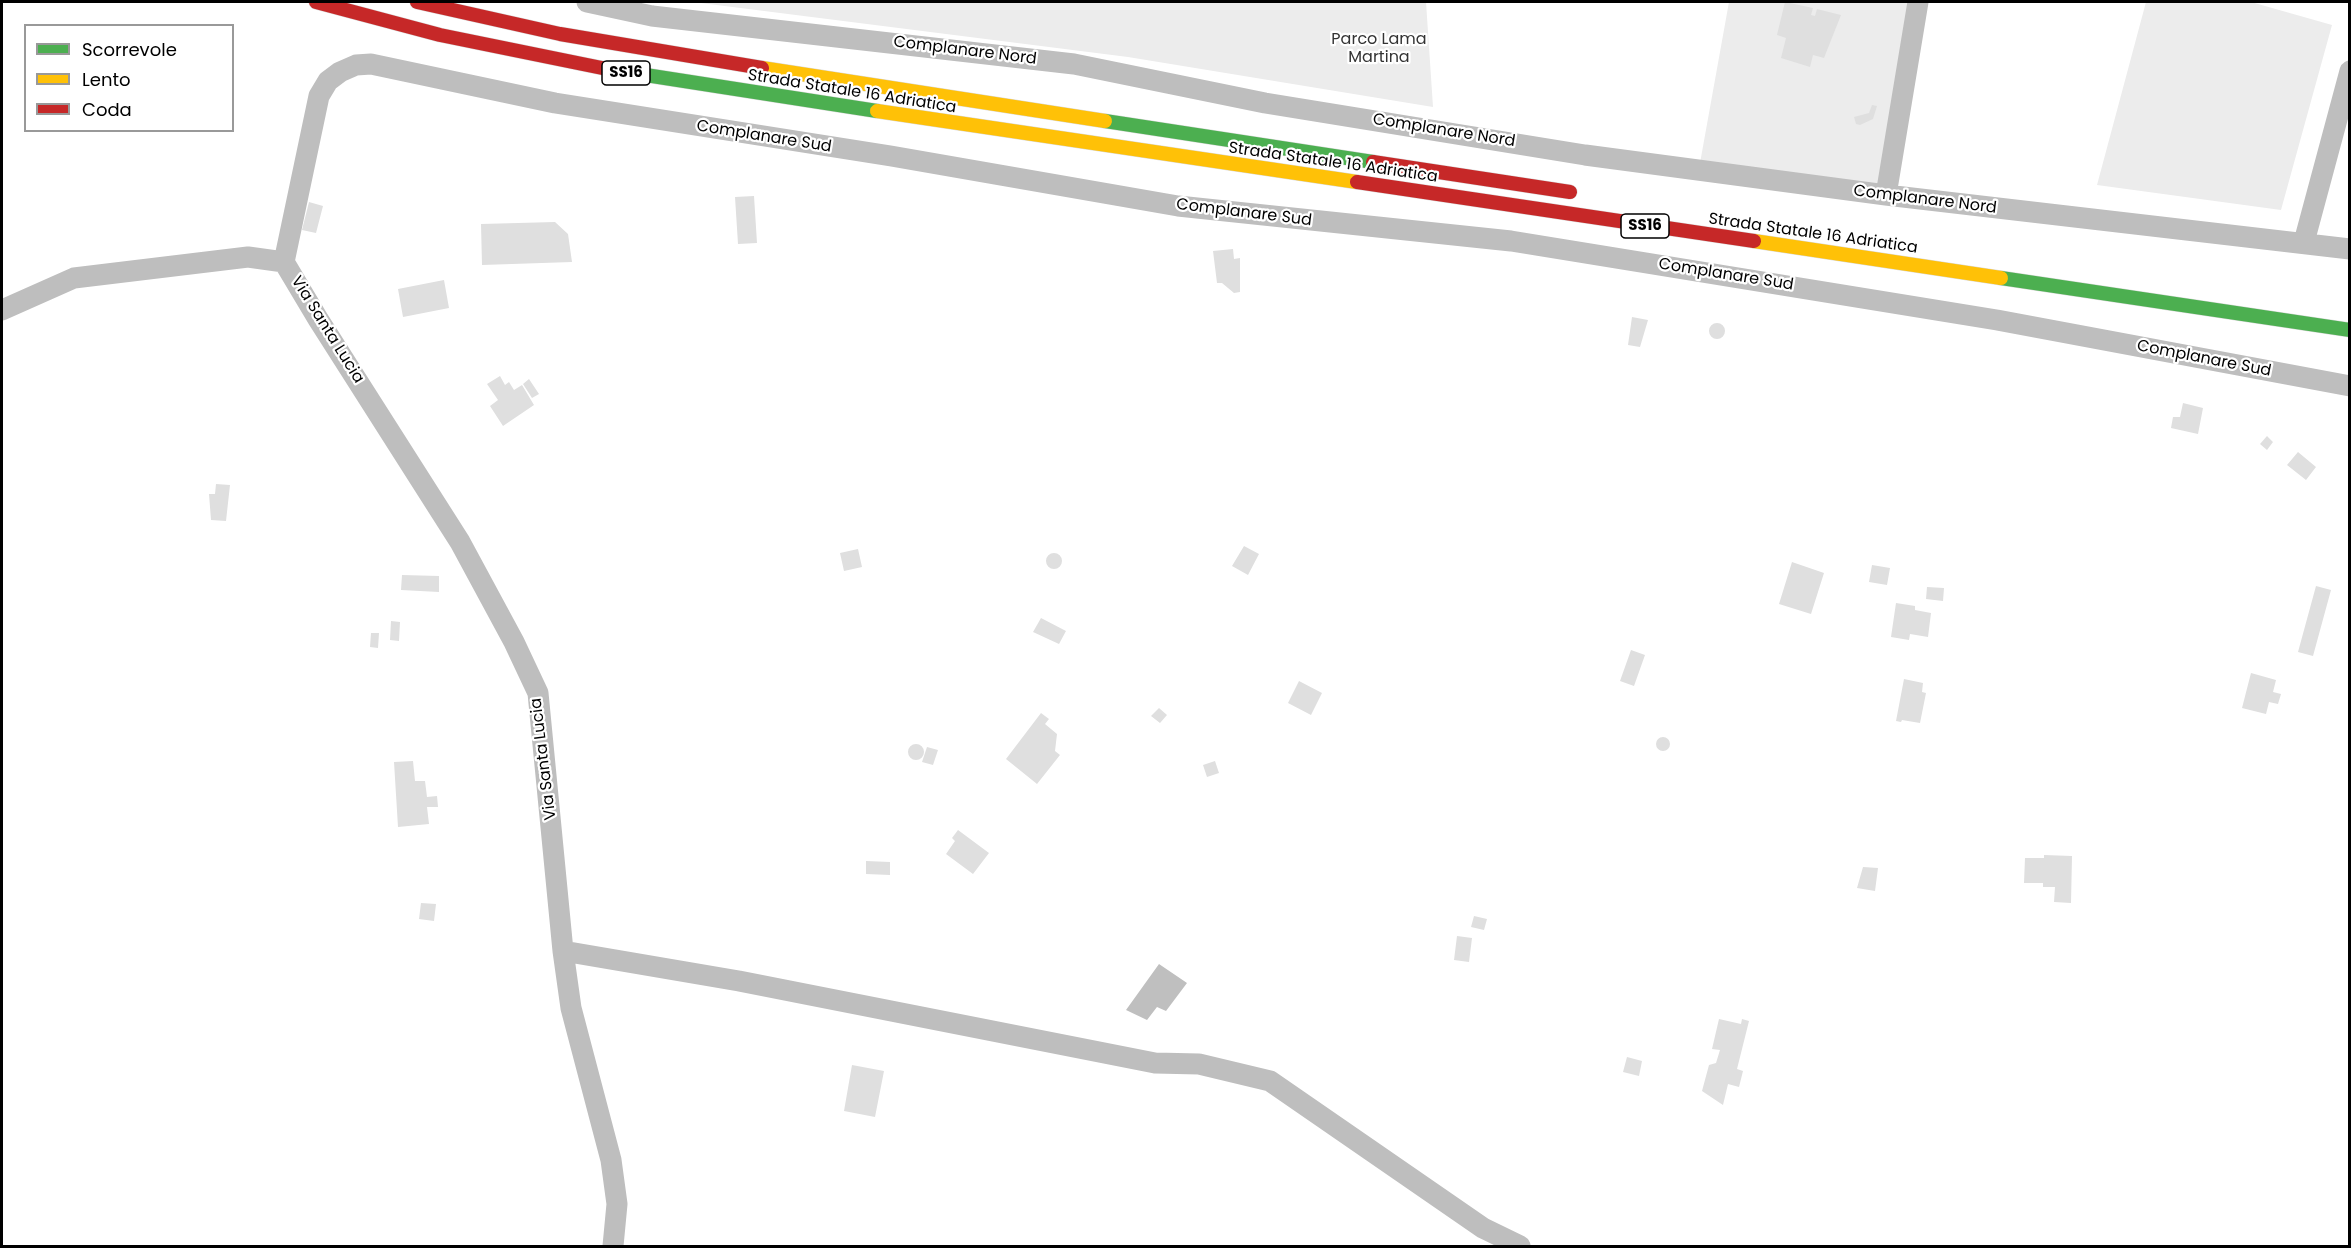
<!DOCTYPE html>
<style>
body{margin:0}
#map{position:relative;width:2351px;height:1248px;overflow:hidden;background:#fff;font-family:Poppins,sans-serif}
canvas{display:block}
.frame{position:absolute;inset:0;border:3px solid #000;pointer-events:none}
.legend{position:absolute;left:24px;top:24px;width:210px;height:108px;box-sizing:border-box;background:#fff;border:2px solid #999;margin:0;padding:8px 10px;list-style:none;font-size:18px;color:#000}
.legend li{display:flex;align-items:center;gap:12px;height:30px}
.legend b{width:30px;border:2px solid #999}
</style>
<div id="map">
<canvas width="2351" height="1248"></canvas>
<div class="frame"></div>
<ul class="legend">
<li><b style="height:8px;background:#4caf50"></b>Scorrevole</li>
<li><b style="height:8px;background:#ffc107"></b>Lento</li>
<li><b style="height:8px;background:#c62828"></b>Coda</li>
</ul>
</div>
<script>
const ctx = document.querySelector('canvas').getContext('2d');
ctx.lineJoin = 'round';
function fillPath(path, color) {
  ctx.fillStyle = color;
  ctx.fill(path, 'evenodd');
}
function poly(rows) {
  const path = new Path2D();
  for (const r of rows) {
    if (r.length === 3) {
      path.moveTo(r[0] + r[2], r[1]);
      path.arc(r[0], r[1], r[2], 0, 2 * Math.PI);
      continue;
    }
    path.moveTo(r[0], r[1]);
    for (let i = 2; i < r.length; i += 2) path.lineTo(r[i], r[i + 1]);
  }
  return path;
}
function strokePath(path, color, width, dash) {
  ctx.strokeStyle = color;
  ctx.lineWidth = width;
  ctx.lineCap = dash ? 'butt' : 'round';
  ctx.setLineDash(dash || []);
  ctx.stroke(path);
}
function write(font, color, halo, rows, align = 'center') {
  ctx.font = font + ' Poppins,sans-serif';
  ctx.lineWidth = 4.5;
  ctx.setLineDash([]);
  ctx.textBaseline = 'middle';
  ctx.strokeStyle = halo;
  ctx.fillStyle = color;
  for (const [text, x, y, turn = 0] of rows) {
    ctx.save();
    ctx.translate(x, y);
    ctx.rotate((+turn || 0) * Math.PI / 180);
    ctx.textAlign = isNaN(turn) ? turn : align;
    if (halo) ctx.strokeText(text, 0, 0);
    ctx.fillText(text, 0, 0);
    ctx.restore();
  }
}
fillPath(poly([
 [693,2,1426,2,1433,107,1128,57],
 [1729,2,1918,2,1890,189,1700,163],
 [2146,2,2251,2,2332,25,2281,210,2097,185]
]), '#ececec');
fillPath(poly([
 [1159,964,1187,983,1166,1011,1157,1007,1147,1020,1126,1010]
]), '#bfbfbf');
fillPath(poly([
 [1785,2,1813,8,1811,15,1815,16,1817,9,1841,15,1824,58,1813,55,1810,67,1781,58,1786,38,1777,35],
 [1872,105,1877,106,1873,119,1860,125,1856,124,1854,117,1869,113],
 [754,196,757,243,738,244,735,197],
 [309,202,323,206,316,233,302,230],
 [555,222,568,234,572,262,482,265,481,224],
 [1233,249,1234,259,1240,258,1240,292,1234,293,1222,283,1217,283,1213,251],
 [444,280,449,308,403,317,398,289],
 [1632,317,1648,320,1640,347,1628,345],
 [1717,331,8],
 [500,376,505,385,509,382,514,390,522,385,534,405,503,426,490,406,498,400,487,384],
 [529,379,539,394,532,398,523,384],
 [2183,403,2203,408,2198,434,2171,428,2173,417,2180,417],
 [2267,436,2273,442,2267,450,2260,444],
 [2298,452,2316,467,2306,480,2287,465],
 [216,484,230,485,226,521,211,520,209,494,215,494],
 [1244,546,1259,554,1248,575,1232,566],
 [858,549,862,567,844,571,840,553],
 [1054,561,8],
 [1792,562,1824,573,1811,614,1779,604],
 [1872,565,1890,568,1887,585,1869,582],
 [402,575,439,576,439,592,401,590],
 [2316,586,2331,590,2313,656,2298,652],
 [1927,587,1944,588,1943,601,1926,599],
 [1896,603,1915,606,1915,610,1931,613,1928,637,1910,634,1909,640,1891,637],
 [1041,618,1066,631,1059,644,1033,632],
 [391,621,400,622,399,641,390,640],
 [371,633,379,633,378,648,370,647],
 [1631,650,1645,655,1634,686,1620,681],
 [2251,673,2276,680,2273,692,2281,694,2278,704,2269,702,2266,714,2242,708],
 [1904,679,1923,683,1922,692,1926,693,1920,723,1902,720,1901,722,1896,721],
 [1299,681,1322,693,1311,715,1288,703],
 [1159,708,1167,715,1160,723,1151,716],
 [1041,713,1049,719,1045,724,1057,734,1055,751,1060,755,1037,784,1006,759],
 [1663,744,7],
 [916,752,8],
 [927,747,938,750,933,765,922,762],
 [413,761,415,781,425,781,427,797,437,796,438,807,427,807,429,824,398,827,394,762],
 [1215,761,1219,773,1207,777,1203,765],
 [958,830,989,853,973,874,946,854,955,841,952,838],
 [2044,855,2072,856,2071,903,2054,902,2055,887,2043,887,2043,883,2024,883,2025,858,2044,858],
 [866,861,890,862,890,875,866,874],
 [1863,867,1878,868,1875,891,1857,888],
 [421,903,436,904,434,921,419,919],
 [1474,916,1487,919,1484,930,1471,927],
 [1457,936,1472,938,1469,962,1454,960],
 [1719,1019,1741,1024,1742,1019,1749,1021,1737,1069,1743,1071,1739,1087,1728,1084,1723,1105,1702,1091,1709,1065,1716,1063,1720,1050,1712,1049],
 [1627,1057,1642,1061,1639,1076,1623,1072],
 [852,1065,884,1071,875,1117,844,1111]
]), '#dfdfdf');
const fast = poly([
 [607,69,877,111],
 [1105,121,1373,162],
 [2001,278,2350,330]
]);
const slow = poly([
 [762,68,1105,121],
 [877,111,1357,182],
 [1754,241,2001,278]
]);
const jam = poly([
 [316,2,440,35,607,69],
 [417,2,560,34,762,68],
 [1373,162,1570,192],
 [1357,182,1754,241]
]);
strokePath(fast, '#dbdbdb', 15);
strokePath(slow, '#dbdbdb', 15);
strokePath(jam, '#dbdbdb', 15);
strokePath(poly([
 [587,2,652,16,1074,64,1265,103,1585,155,1886,195,2350,249],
 [1886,195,1918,2],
 [2304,242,2350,71],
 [284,262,319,96,328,81,340,72,356,65,371,64,555,103,891,156,1178,206,1511,241,1997,320,2350,386],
 [284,262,318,319,460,542,514,642,538,693,563,951,571,1008,611,1160,617,1204,613,1246],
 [2,310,74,278,248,257,284,262],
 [563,951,739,981,1155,1063,1199,1064,1270,1081,1483,1228,1520,1246]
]), '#bebebe', 21);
strokePath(fast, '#4caf50', 14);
strokePath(slow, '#ffc107', 14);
strokePath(jam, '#c62828', 14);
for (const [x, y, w] of [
 [626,73,48],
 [1645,226,48]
]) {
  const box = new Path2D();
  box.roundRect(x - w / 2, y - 12, w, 24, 4.5);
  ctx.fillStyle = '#fff';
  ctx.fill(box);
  strokePath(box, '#000', 1.5);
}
write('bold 15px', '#000', null, [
 ["SS16",626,73],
 ["SS16",1645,226]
]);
write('16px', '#333', '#fff', [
 ["Parco Lama",1379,40],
 ["Martina",1379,58]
]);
write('16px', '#000', '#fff', [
 ["Complanare Nord",965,51,7],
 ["Strada Statale 16 Adriatica",852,92,9],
 ["Complanare Nord",1444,131,9],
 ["Complanare Sud",764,137,9],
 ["Strada Statale 16 Adriatica",1333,163,8],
 ["Complanare Nord",1925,200,7],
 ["Complanare Sud",1244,213,7],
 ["Strada Statale 16 Adriatica",1813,234,8],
 ["Complanare Sud",1726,275,9],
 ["Via Santa Lucia",327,330,58],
 ["Complanare Sud",2204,359,11],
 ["Via Santa Lucia",544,759,-97]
]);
</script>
